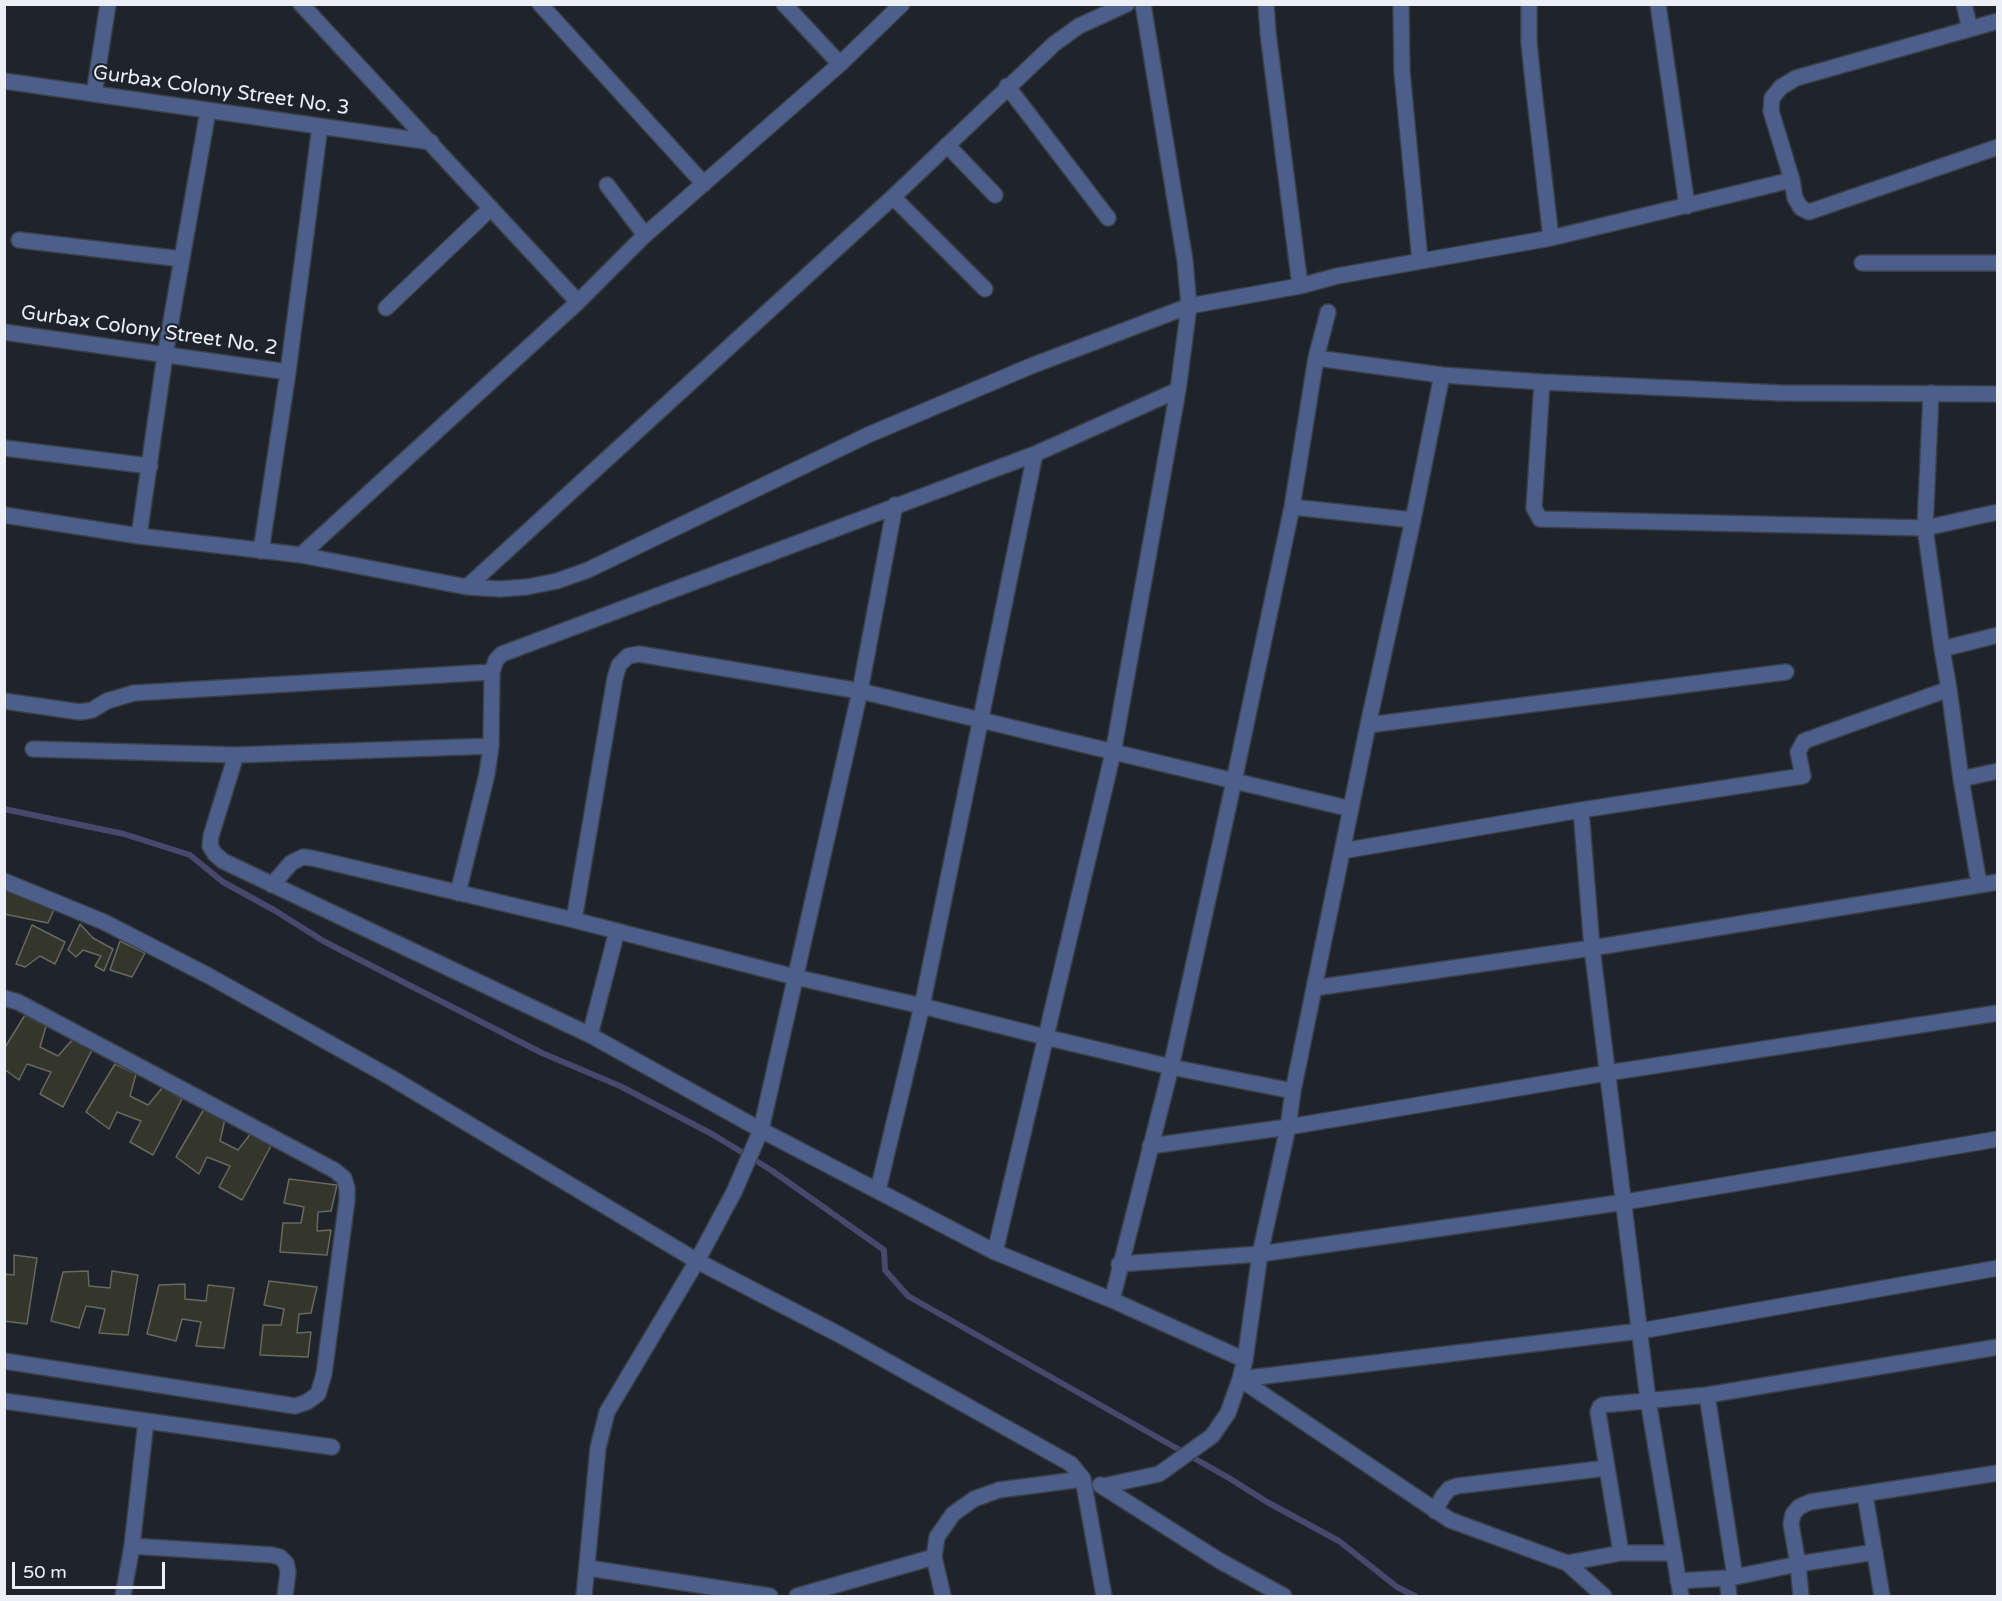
<!DOCTYPE html>
<style>
body{margin:0}
#map{position:relative;width:2002px;height:1601px;overflow:hidden;background:#1e232c;font-family:"Varela Round",sans-serif}
canvas{display:block}
.frame{position:absolute;inset:0;border:6px solid #eceff6;pointer-events:none}
.scale{position:absolute;left:12px;top:1562px;width:153px;height:27px;box-sizing:border-box;border:3px solid #eceff6;border-top:0;padding-left:8px;font-size:18px;line-height:21px;white-space:nowrap;color:#eceff6;-webkit-text-stroke:4px #1e232c;paint-order:stroke}
</style>
<div id="map">
<canvas width="2002" height="1601"></canvas>
<div class="frame"></div>
<div class="scale">50 m</div>
</div>
<script>
const ctx = document.querySelector('canvas').getContext('2d');
ctx.lineJoin = 'round';
function poly(rows) {
  const path = new Path2D();
  for (const r of rows) {
    path.moveTo(r[0], r[1]);
    for (let i = 2; i < r.length; i += 2) path.lineTo(r[i], r[i + 1]);
  }
  return path;
}
function strokePath(path, color, width, dash) {
  ctx.strokeStyle = color;
  ctx.lineWidth = width;
  ctx.lineCap = dash ? 'butt' : 'round';
  ctx.setLineDash(dash || []);
  ctx.stroke(path);
}
function fillPath(path, color) {
  ctx.fillStyle = color;
  ctx.fill(path, 'evenodd');
}
function write(font, color, halo, rows, align = 'center') {
  ctx.font = font + ' "Varela Round",sans-serif';
  ctx.lineWidth = 4.5;
  ctx.setLineDash([]);
  ctx.textBaseline = 'middle';
  ctx.strokeStyle = halo;
  ctx.fillStyle = color;
  for (const [text, x, y, turn = 0] of rows) {
    ctx.save();
    ctx.translate(x, y);
    ctx.rotate((+turn || 0) * Math.PI / 180);
    ctx.textAlign = isNaN(turn) ? turn : align;
    if (halo) ctx.strokeText(text, 0, 0);
    ctx.fillText(text, 0, 0);
    ctx.restore();
  }
}
strokePath(poly([
 [4,809,124,834,190,855,223,882,274,910,325,942,542,1053,620,1086,712,1134,771,1170,884,1250,885,1270,908,1296,1229,1478,1267,1502,1339,1541,1397,1587,1415,1596]
]), '#48486d', 6);
const building = poly([
 [4,889,56,905,48,923,4,914,4,889],
 [80,924,93,938,113,949,104,971,95,966,101,956,83,950,76,957,68,950,80,924],
 [32,925,65,942,55,964,40,956,25,967,16,964,32,925],
 [120,941,145,953,132,977,110,970,120,941],
 [25,1015,46,1026,40,1047,58,1056,73,1039,92,1050,63,1107,40,1094,51,1072,27,1064,19,1080,4,1069,4,1049,25,1015],
 [115,1064,136,1074,130,1096,148,1105,163,1087,182,1099,153,1155,130,1142,141,1121,117,1112,109,1129,86,1112,115,1064],
 [204,1109,225,1119,220,1141,238,1150,252,1132,272,1144,242,1200,219,1187,230,1166,207,1157,199,1174,176,1157,204,1109],
 [289,1179,337,1185,331,1211,318,1212,317,1231,331,1230,327,1255,280,1252,283,1223,301,1223,304,1207,284,1203,289,1179],
 [14,1255,37,1258,27,1324,4,1321,4,1274,14,1275,14,1255],
 [88,1271,89,1286,110,1288,112,1271,138,1275,128,1335,99,1333,105,1309,86,1306,79,1328,51,1321,63,1272,88,1271],
 [269,1281,317,1287,311,1313,299,1314,297,1333,311,1332,308,1357,260,1355,263,1325,281,1325,284,1309,264,1305,269,1281],
 [185,1284,185,1299,206,1301,208,1285,234,1288,224,1348,196,1346,201,1322,182,1319,176,1341,147,1334,159,1285,185,1284]
]);
fillPath(building, '#34362b');
strokePath(building, '#686a5e', 1.5);
const street = poly([
 [301,4,578,302],
 [540,4,704,184],
 [784,4,840,64],
 [1266,4,1268,33,1300,286],
 [1401,4,1402,72,1420,261],
 [1529,4,1529,43,1534,91,1551,238],
 [1658,4,1687,206],
 [1964,4,1970,29],
 [1998,21,1796,78,1781,87,1772,98,1771,111,1792,180,1795,198,1801,208,1809,212,1998,147],
 [4,81,431,142],
 [1007,86,1108,218],
 [94,94,108,4],
 [947,145,995,195],
 [607,185,645,235],
 [893,197,985,289],
 [19,240,182,259],
 [1862,263,1998,263],
 [386,308,491,208],
 [4,332,288,372],
 [1316,358,1442,375],
 [1542,382,1534,508,1540,519,1925,528,1998,512],
 [1931,393,1925,528,1942,649],
 [4,448,150,466],
 [1292,507,1413,520],
 [4,515,139,536,301,555,467,587,500,589,527,587,557,581,588,570,868,435,1031,366,1189,306,1185,261,1143,4],
 [139,536,165,355,208,111],
 [261,551,288,372,320,126],
 [301,555,578,302,645,235,840,64,902,4],
 [467,587,893,197,1054,44,1079,26,1127,4],
 [1949,689,1961,779,1979,884],
 [4,701,80,712,92,710,107,701,134,693,492,672],
 [1368,725,1786,672],
 [33,749,236,755,491,746],
 [236,755,211,836,210,846,215,854,223,861,590,1035,761,1130,995,1252,1112,1300,1245,1360],
 [1961,779,1998,771],
 [1581,810,1592,948,1648,1400,1681,1596],
 [1342,851,1581,810,1803,776,1798,752,1804,741,1949,689,1942,649,1998,635],
 [4,881,104,922,209,976,390,1077,697,1261,840,1335,1071,1464,1083,1479,1104,1596],
 [272,885,291,863,303,857,312,858,574,920,795,977,922,1006,1045,1037,1171,1067,1293,1091],
 [458,893,487,774,491,746,492,672,496,660,502,654,1035,454,1178,390],
 [574,920,615,678,619,665,628,656,639,654,860,691,1351,809],
 [1314,988,1592,948,1998,882],
 [4,998,18,1002,334,1170,344,1178,347,1188,347,1200,324,1374,318,1394,307,1402,295,1406,4,1361],
 [590,1035,617,931],
 [1150,1146,1288,1127,1607,1073,1998,1013],
 [878,1190,922,1006,1035,454],
 [995,1252,1113,753,1178,390,1189,306,1300,286,1337,276,1551,238,1792,180],
 [1119,1264,1260,1254,1625,1202,1998,1139],
 [1112,1300,1171,1067,1234,781,1292,507,1316,358,1328,312],
 [1240,1379,1640,1331,1998,1268],
 [1240,1379,1450,1520,1567,1563,1604,1596],
 [4,1401,332,1447],
 [1100,1485,1220,1561,1284,1596],
 [1103,1486,1159,1474,1212,1436,1228,1413,1240,1379,1245,1360,1260,1254,1288,1127,1293,1091,1368,725,1413,520,1442,375,1542,382,1781,393,1998,394],
 [1865,1495,1882,1596],
 [1435,1511,1443,1496,1449,1489,1457,1486,1607,1468],
 [132,1546,272,1555,280,1557,286,1563,288,1572,285,1596],
 [1621,1553,1598,1412,1600,1407,1603,1405,1707,1395],
 [1567,1563,1621,1553,1674,1553],
 [588,1568,770,1596],
 [1735,1577,1798,1564,1875,1552],
 [1678,1581,1727,1578],
 [123,1596,132,1546,146,1421],
 [584,1596,598,1448,607,1412,697,1261,734,1192,761,1130,860,691,895,505],
 [797,1596,934,1557],
 [943,1596,934,1557,937,1537,953,1514,974,1499,999,1490,1083,1479],
 [1729,1596,1727,1578,1735,1577,1707,1395,1998,1347],
 [1801,1596,1798,1564,1791,1524,1793,1514,1799,1507,1810,1502,1998,1473]
]);
strokePath(street, '#3b4048', 18);
strokePath(street, '#4c5f8b', 15);
write('20px', '#eceff6', '#1e232c', [
 ["Gurbax Colony Street No. 3",221,91,8],
 ["Gurbax Colony Street No. 2",149,331,8]
]);
</script>
